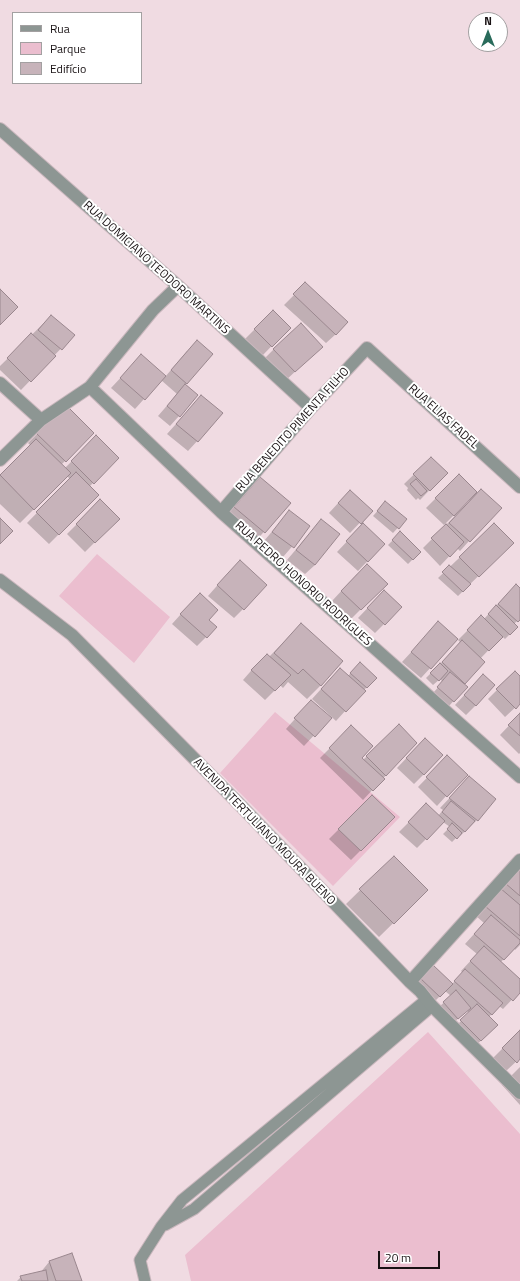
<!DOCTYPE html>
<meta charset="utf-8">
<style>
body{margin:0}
#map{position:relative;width:520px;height:1281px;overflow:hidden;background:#f0dbe2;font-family:"Titillium Web",sans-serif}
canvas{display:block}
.legend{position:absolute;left:12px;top:12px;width:130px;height:72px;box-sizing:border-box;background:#fff;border:1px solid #a3a0a1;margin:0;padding:5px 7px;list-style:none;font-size:12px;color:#181113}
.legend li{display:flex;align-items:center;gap:8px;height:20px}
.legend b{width:20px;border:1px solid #a3a0a1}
.north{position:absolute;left:468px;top:12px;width:40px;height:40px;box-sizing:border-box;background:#fff;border:1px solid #a3a0a1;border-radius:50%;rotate:0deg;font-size:11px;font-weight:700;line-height:16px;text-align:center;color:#181113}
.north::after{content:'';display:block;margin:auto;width:14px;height:18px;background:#296b5b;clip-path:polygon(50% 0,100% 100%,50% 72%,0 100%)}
.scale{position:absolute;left:378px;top:1251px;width:62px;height:18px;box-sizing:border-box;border:2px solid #181113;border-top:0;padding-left:5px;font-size:12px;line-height:14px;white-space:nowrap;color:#181113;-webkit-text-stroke:3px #fff;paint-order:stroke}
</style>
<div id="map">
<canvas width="520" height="1281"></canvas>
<ul class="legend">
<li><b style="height:5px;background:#8d9693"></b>Rua</li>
<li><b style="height:11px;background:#ebbecf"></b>Parque</li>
<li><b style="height:11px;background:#c7b3ba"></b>Edifício</li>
</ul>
<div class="north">N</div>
<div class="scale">20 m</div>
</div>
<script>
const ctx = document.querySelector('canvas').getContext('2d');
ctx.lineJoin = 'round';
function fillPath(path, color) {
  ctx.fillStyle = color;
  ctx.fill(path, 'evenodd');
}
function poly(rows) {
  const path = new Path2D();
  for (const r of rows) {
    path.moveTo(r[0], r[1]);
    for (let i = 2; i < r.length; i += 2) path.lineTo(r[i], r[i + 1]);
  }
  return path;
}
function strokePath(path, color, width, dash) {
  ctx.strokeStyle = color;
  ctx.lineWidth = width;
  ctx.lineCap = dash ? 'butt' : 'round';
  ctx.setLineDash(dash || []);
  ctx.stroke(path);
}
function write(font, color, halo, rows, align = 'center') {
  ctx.font = font + ' "Titillium Web",sans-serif';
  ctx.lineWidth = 4;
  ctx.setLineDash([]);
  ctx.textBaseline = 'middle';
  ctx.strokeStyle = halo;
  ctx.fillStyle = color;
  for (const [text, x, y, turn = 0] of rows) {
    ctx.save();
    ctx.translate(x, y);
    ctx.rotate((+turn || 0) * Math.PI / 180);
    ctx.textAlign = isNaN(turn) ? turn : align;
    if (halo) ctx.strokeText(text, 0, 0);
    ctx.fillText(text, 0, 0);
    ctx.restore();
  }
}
fillPath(poly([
 [97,554,170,617,134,663,59,596],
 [275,712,400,817,333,886,220,773],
 [428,1032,520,1134,520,1281,191,1281,185,1255]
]), '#ebbecf');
fillPath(poly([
 [296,293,336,334,326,343,284,305],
 [273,311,289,328,262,356,245,339],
 [51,316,74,335,21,390,0,370,0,366],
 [274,349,312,356,285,381,264,359],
 [187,351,212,355,185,385,179,416,170,426,158,416,177,394,161,380,135,409,111,388,141,356,165,377],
 [201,396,222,414,188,451,167,434],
 [65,406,93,433,61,465,65,468,96,437,118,458,89,487,98,495,49,544,27,523,70,479,67,476,20,523,0,504,0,476,30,445,28,443],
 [431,458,446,473,420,500,418,498,416,500,407,490,408,488,404,484],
 [459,475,478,494,469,541,460,551,457,548,440,566,423,548,470,501,469,500,444,525,426,508],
 [260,478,289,503,255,542,225,517],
 [100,501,118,519,85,552,67,534],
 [340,501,371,511,350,533,329,513],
 [381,507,406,519,393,533,373,516],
 [289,512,309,527,283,557,263,542],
 [321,520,315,565,305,574,287,560],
 [494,525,512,543,458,596,438,578],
 [400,533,420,552,408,564,388,545],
 [354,534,384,544,358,571,337,552],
 [230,571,243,609,234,618,208,596],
 [357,574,386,584,351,619,332,601],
 [520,589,520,618,514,624,517,627,505,639,502,636,480,659,484,662,463,685,466,687,449,706,433,693,443,682,440,679,433,685,426,678,461,643,458,640,481,617,484,619,506,595],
 [384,591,401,607,375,633,358,618],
 [190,604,208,620,206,637,197,646,172,624],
 [438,623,457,639,421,678,402,662],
 [301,624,321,685,307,699,288,682,283,688,280,685,265,700,243,680,257,664,269,657],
 [355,668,375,678,336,721,312,699,331,678,348,676],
 [515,672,520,678,520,703,505,717,488,699],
 [483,675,476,705,466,715,455,705],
 [302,711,330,718,304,746,286,729],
 [520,714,520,753,519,754,500,735],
 [399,725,416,743,363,800,320,758,351,727,361,758,363,760],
 [416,748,424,774,414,784,397,768],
 [447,757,446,796,437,806,418,787],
 [460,787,495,799,477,820,460,836,459,835,452,842,443,834,450,827,443,822,417,848,399,832,426,805,438,816,443,810,440,808],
 [372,796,394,817,351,860,329,839],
 [394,857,427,890,379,937,346,904],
 [520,867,520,945,515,950,514,948,501,962,520,980,520,991,503,1009,499,1006,489,1017,487,1035,471,1050,452,1030,469,1013,467,1011,453,1023,439,1007,451,996,445,991,430,1006,412,988,433,966,452,984,463,973,461,971,477,954,465,944,484,923,476,916],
 [520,1031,520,1058,506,1071,493,1058],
 [520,1067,520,1105,502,1085],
 [72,1254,81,1281,17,1281,21,1277,40,1273,49,1262]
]), '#0003');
const building = poly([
 [305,282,348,322,336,335,293,294,305,282],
 [0,289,18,307,0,325,0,289],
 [273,310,291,328,272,347,254,329,273,310],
 [51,315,75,335,62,350,38,330,51,315],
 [301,323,323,347,295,372,273,349,301,323],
 [31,333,56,356,31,382,7,358,31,333],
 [197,340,213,354,187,384,171,370,197,340],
 [141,354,166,376,145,400,120,378,141,354],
 [185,384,198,395,180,417,167,406,185,384],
 [201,395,223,413,198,442,176,424,201,395],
 [65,404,94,433,66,462,36,433,65,404],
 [96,435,119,458,94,484,71,461,96,435],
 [36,439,71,473,34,510,0,475,36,439],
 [431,457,448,473,430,491,413,474,431,457],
 [76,472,99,495,59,535,36,512,76,472],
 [459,474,477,492,454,516,435,498,459,474],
 [260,477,291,503,265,533,234,507,260,477],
 [416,479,427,491,421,496,410,484,416,479],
 [481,489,502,508,470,542,449,523,481,489],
 [350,490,373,511,361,524,338,503,350,490],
 [100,499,120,519,95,543,76,524,100,499],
 [385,501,407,519,399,529,377,511,385,501],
 [289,510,310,526,294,548,272,532,289,510],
 [0,518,13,531,0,544,0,518],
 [321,519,340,534,315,565,296,550,321,519],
 [363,523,385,544,368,562,346,541,363,523],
 [494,523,514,543,479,577,459,557,494,523],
 [446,524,464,542,450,557,431,538,446,524],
 [400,531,421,552,413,560,392,540,400,531],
 [240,560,267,585,244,610,217,585,240,560],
 [367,564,388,584,361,610,341,591,367,564],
 [449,565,471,584,463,592,442,572,449,565],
 [516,584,520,588,520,620,518,622,498,604,516,584],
 [384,590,402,607,385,625,367,608,384,590],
 [200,593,218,610,209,620,217,627,207,638,180,614,200,593],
 [496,605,518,627,510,635,488,614,496,605],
 [481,615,503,637,489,651,467,630,481,615],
 [438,621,458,639,431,669,411,652,438,621],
 [301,623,343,661,321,686,303,669,298,674,274,653,301,623],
 [462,640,485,662,465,684,442,662,462,640],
 [267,654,291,675,275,691,251,670,267,654],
 [360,662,377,678,367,688,350,673,360,662],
 [440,663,448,671,439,681,430,673,440,663],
 [340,668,366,691,346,712,321,689,340,668],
 [515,671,520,676,520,704,516,709,496,689,515,671],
 [450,672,468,687,454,702,437,687,450,672],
 [483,674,495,685,476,706,464,695,483,674],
 [311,700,332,718,315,737,294,718,311,700],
 [520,713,520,736,508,725,520,713],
 [399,724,417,743,386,776,366,756,399,724],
 [351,725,373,746,362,758,385,779,373,791,329,748,351,725],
 [425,738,443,755,424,775,406,758,425,738],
 [447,755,468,775,447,797,426,777,447,755],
 [469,776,496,799,478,821,449,798,469,776],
 [372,795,395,817,361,851,338,829,372,795],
 [451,801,475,821,465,832,442,812,451,801],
 [426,803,445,821,427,840,408,822,426,803],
 [452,823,462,833,457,839,447,829,452,823],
 [394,856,428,890,394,924,359,889,394,856],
 [520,867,520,896,505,883,520,867],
 [500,888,520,905,520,936,485,906,500,888],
 [491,915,520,940,520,943,504,960,474,934,491,915],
 [484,946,520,979,520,993,513,1001,470,961,484,946],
 [433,965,453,984,440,997,420,978,433,965],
 [465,969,503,1003,492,1015,454,981,465,969],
 [456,990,471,1008,458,1019,443,1002,456,990],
 [477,1004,498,1025,481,1041,460,1020,477,1004],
 [520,1030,520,1059,517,1063,502,1048,520,1030],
 [72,1253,82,1281,56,1281,49,1261,72,1253],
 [46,1270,48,1281,22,1281,20,1276,46,1270]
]);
fillPath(building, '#c7b3ba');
strokePath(building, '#9a878e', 1);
const lane = poly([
 [165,1225,194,1209,432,1006],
 [145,1281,140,1260,161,1227,182,1200,426,1000]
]);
const street = poly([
 [0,129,178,286,311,408],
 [0,383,41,420],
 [90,387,221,512,520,777],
 [0,460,41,420,90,387,153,310,178,286],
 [221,512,311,408,367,348,520,487],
 [0,580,72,635,242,807,410,982,420,991,432,1006,520,1093],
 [410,982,520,860]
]);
strokePath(lane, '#c9b7bd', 13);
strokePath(street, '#c9b7bd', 14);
strokePath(lane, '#8d9693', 11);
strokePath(street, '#8d9693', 12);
write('12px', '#181113', '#fff', [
 ["RUA DOMICIANO TEODORO MARTINS",156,268,42],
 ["RUA ELIAS FADEL",443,417,42],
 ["RUA BENEDITO PIMENTA FILHO",293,430,-48],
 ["RUA PEDRO HONORIO RODRIGUES",303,584,42],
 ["AVENIDA TERTULIANO MOURA BUENO",264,832,46]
]);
</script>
